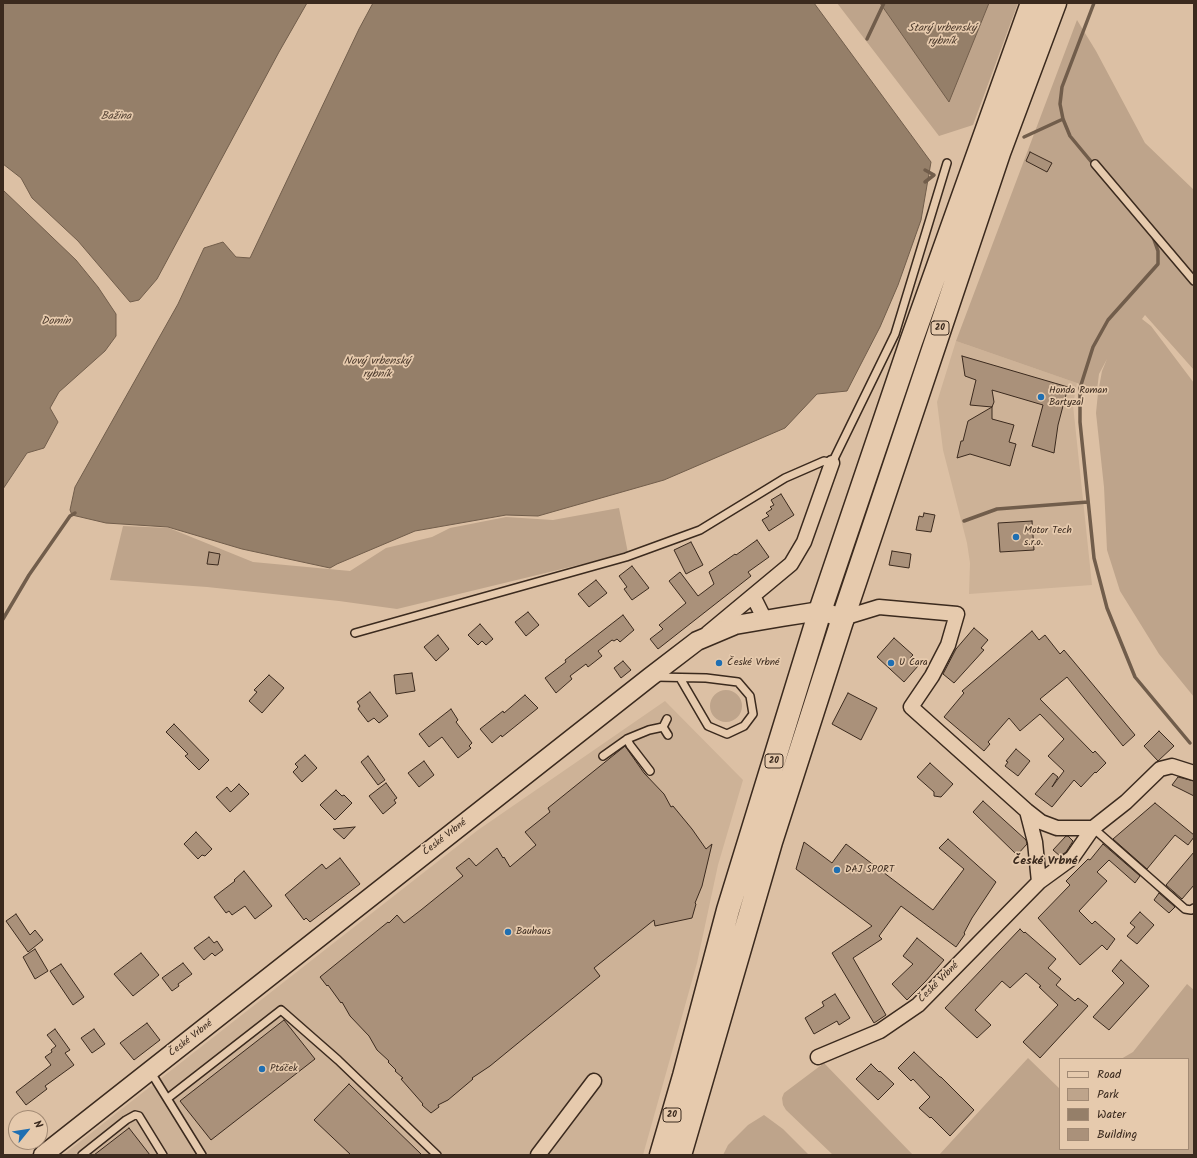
<!DOCTYPE html>
<meta charset="utf-8">
<style>
body{margin:0}
#map{position:relative;width:1197px;height:1158px;overflow:hidden;background:#dcc0a4;font-family:Kalam,sans-serif}
canvas{display:block}
.frame{position:absolute;inset:0;border:4px solid #3b2a1e;pointer-events:none}
.legend{position:absolute;left:1059px;top:1058px;width:130px;height:92px;box-sizing:border-box;background:#e6caad;border:1px solid #a28a74;margin:0;padding:5px 7px;list-style:none;font-size:12px;color:#3b2a1e}
.legend li{display:flex;align-items:center;gap:8px;height:20px}
.legend b{width:20px;border:1px solid #a28a74}
.north{position:absolute;left:8px;top:1110px;width:40px;height:40px;box-sizing:border-box;background:#e6caad;border:1px solid #a28a74;border-radius:50%;rotate:60deg;font-size:11px;font-weight:700;line-height:16px;text-align:center;color:#3b2a1e}
.north::after{content:'';display:block;margin:auto;width:14px;height:18px;background:#1f6fb2;clip-path:polygon(50% 0,100% 100%,50% 72%,0 100%)}
</style>
<div id="map">
<canvas width="1197" height="1158"></canvas>
<div class="frame"></div>
<ul class="legend">
<li><b style="height:5px;background:#e6caad"></b>Road</li>
<li><b style="height:11px;background:#bea48b"></b>Park</li>
<li><b style="height:11px;background:#957f69"></b>Water</li>
<li><b style="height:11px;background:#aa917a"></b>Building</li>
</ul>
<div class="north">N</div>
</div>
<script>
const ctx = document.querySelector('canvas').getContext('2d');
ctx.lineJoin = 'round';
function fillPath(path, color) {
  ctx.fillStyle = color;
  ctx.fill(path, 'evenodd');
}
function poly(rows) {
  const path = new Path2D();
  for (const r of rows) {
    if (r.length === 3) {
      path.moveTo(r[0] + r[2], r[1]);
      path.arc(r[0], r[1], r[2], 0, 2 * Math.PI);
      continue;
    }
    path.moveTo(r[0], r[1]);
    for (let i = 2; i < r.length; i += 2) path.lineTo(r[i], r[i + 1]);
  }
  return path;
}
function strokePath(path, color, width, dash) {
  ctx.strokeStyle = color;
  ctx.lineWidth = width;
  ctx.lineCap = dash ? 'butt' : 'round';
  ctx.setLineDash(dash || []);
  ctx.stroke(path);
}
function write(font, color, halo, rows, align = 'center') {
  ctx.font = font + ' Kalam,sans-serif';
  ctx.lineWidth = 3.5;
  ctx.setLineDash([]);
  ctx.textBaseline = 'middle';
  ctx.strokeStyle = halo;
  ctx.fillStyle = color;
  for (const [text, x, y, turn = 0] of rows) {
    ctx.save();
    ctx.translate(x, y);
    ctx.rotate((+turn || 0) * Math.PI / 180);
    ctx.textAlign = isNaN(turn) ? turn : align;
    if (halo) ctx.strokeText(text, 0, 0);
    ctx.fillText(text, 0, 0);
    ctx.restore();
  }
}
fillPath(poly([
 [956,341,1077,383,1073,405,1092,585,969,594,970,563,967,543,943,450,937,402],
 [665,701,743,780,718,865,697,963,643,1155,63,1155,478,830]
]), '#cdb297');
fillPath(poly([
 [837,3,880,3,949,101,989,3,1018,3,973,125,939,136],
 [1077,20,1096,51,1145,143,1194,190,1194,370,1145,315,1142,319,1151,326,1194,383,1194,697,1159,654,1120,591,1107,550,1104,487,1096,413,1098,393,1102,371,1107,359,1099,374,1097,390,956,341],
 [619,508,628,553,397,609,339,601,207,587,110,580,123,526,169,528,253,562,350,571,386,548,432,537,450,528,506,517,553,520],
 [823,641,825,642,756,856,800,712],
 [726,706,16],
 [1187,984,1194,990,1194,1155,939,1155,1028,1058,1060,1089,1060,1149,1188,1149,1188,1059,1121,1059,1133,1052],
 [824,1063,913,1155,833,1155,786,1110,783,1105,782,1098,784,1093],
 [764,1115,783,1129,809,1155,723,1155,728,1145,748,1125]
]), '#bea48b');
const water = poly([
 [3,3,307,3,279,52,157,279,139,300,130,302,78,241,32,198,21,178,3,164,3,3],
 [373,3,814,3,931,162,921,220,898,285,880,327,847,391,817,394,785,428,664,480,538,516,506,515,415,531,337,564,330,568,242,549,168,527,106,523,72,515,70,510,75,487,178,304,204,248,223,242,236,257,250,258,359,29,373,3],
 [880,3,989,3,949,102,880,3],
 [3,190,76,260,98,287,116,314,116,336,105,351,59,392,50,408,58,422,44,448,27,453,3,489,3,190]
]);
fillPath(water, '#957f69');
strokePath(water, '#715d4b', 1);
strokePath(poly([
 [867,39,884,3],
 [1024,137,1063,119],
 [1094,165,1070,136,1063,119,1060,104,1062,87,1094,3],
 [925,182,934,175,925,170],
 [1152,234,1158,251,1158,264,1108,320,1093,347,1080,388,1080,422,1094,558,1107,608,1135,677,1190,743],
 [964,521,997,509,1088,502],
 [3,619,29,575,70,516,75,513]
]), '#715d4b', 3.5);
const building = poly([
 [1030,152,1052,163,1047,172,1026,161,1030,152],
 [962,356,1068,387,1058,425,1054,453,1032,446,1043,405,992,390,994,402,992,407,970,405,976,380,965,376,962,356],
 [992,407,992,419,1014,425,1009,442,1016,444,1010,466,970,454,957,458,961,441,963,441,968,421,992,407],
 [781,494,794,515,769,531,762,520,769,516,766,513,772,509,770,507,774,505,771,500,781,494],
 [924,513,935,515,931,532,916,530,919,516,923,517,924,513],
 [1032,521,1034,550,1000,552,998,523,1032,521],
 [757,540,769,557,748,572,751,576,658,649,650,639,663,629,659,625,686,603,669,581,680,572,698,596,714,584,709,572,735,554,736,555,757,540],
 [691,542,703,565,686,574,674,550,691,542],
 [892,551,911,554,909,568,889,565,892,551],
 [209,552,220,554,218,565,207,564,209,552],
 [632,566,649,588,632,600,624,589,627,587,619,576,632,566],
 [596,580,607,593,589,607,578,594,596,580],
 [528,612,539,625,526,636,515,622,528,612],
 [623,615,634,630,620,642,617,639,614,641,612,640,598,651,602,656,588,667,586,664,570,676,572,679,556,693,545,678,566,662,565,660,623,615],
 [480,624,493,639,486,645,482,641,478,645,468,635,480,624],
 [974,628,988,640,981,648,984,650,954,683,943,674,956,649,974,628],
 [1032,631,1039,640,1045,635,1060,654,1064,650,1135,735,1123,746,1067,677,1040,699,1093,753,1095,751,1106,763,1096,773,1095,772,1081,787,1074,780,1052,807,1035,794,1053,773,1058,777,1052,787,1064,771,1048,756,1064,739,1040,714,1020,731,1009,718,988,742,990,744,984,751,944,717,964,693,962,691,1032,631],
 [438,635,449,649,436,661,424,647,438,635],
 [894,638,913,655,910,658,918,666,904,682,877,657,894,638],
 [623,661,631,670,621,678,614,668,623,661],
 [412,673,415,691,396,694,394,675,412,673],
 [269,675,284,688,262,713,249,701,257,692,254,690,269,675],
 [370,692,388,716,379,723,374,718,368,722,358,709,360,706,357,702,370,692],
 [848,693,877,708,861,740,832,724,848,693],
 [525,695,538,708,502,737,501,735,492,743,480,729,503,711,504,713,525,695],
 [451,709,458,720,456,722,472,743,469,746,471,748,458,758,442,737,429,747,419,734,451,709],
 [174,724,209,760,199,770,185,756,188,754,166,732,174,724],
 [1159,731,1174,746,1158,761,1144,746,1159,731],
 [625,746,644,773,664,794,671,807,673,806,692,829,706,849,712,844,702,886,695,903,696,904,692,918,655,926,654,920,594,968,600,976,490,1066,472,1078,473,1079,448,1100,438,1105,439,1107,431,1113,422,1105,423,1104,401,1079,403,1078,395,1071,396,1070,388,1062,389,1061,377,1050,369,1036,350,1016,342,1002,341,1003,328,985,327,986,320,977,388,922,389,923,397,915,404,923,421,910,463,876,456,868,469,858,476,866,497,848,503,858,504,857,510,867,511,866,536,845,525,832,550,812,548,808,625,746],
 [1016,749,1030,761,1018,776,1005,766,1008,762,1006,761,1016,749],
 [305,755,317,768,302,782,293,772,298,767,295,764,305,755],
 [368,756,385,780,378,785,361,762,368,756],
 [424,761,434,775,419,787,408,773,424,761],
 [930,763,953,784,941,797,934,796,934,792,917,777,930,763],
 [1178,777,1194,781,1194,796,1172,785,1178,777],
 [386,783,397,798,394,800,396,803,383,814,369,796,386,783],
 [239,784,249,794,230,812,216,797,227,787,231,792,239,784],
 [336,790,342,796,344,795,352,803,335,820,320,805,336,790],
 [983,801,1026,840,1027,844,1017,855,973,812,983,801],
 [1155,803,1194,835,1194,837,1188,845,1175,835,1147,869,1113,839,1155,803],
 [355,827,344,839,333,829,355,827],
 [196,832,212,849,205,856,202,855,198,859,184,844,196,832],
 [1066,836,1068,836,1073,841,1066,852,1060,856,1053,850,1066,836],
 [948,839,996,882,972,918,964,933,965,934,956,947,901,906,879,936,882,939,853,958,886,1015,874,1023,832,953,872,926,796,869,804,842,832,863,846,844,933,910,964,869,939,848,948,839],
 [1103,844,1140,876,1135,883,1109,860,1097,872,1107,881,1079,911,1092,924,1095,921,1115,939,1107,950,1102,945,1080,965,1038,918,1070,885,1066,881,1088,859,1090,860,1103,844],
 [1194,852,1194,885,1182,899,1166,885,1194,852],
 [340,858,360,884,310,922,306,918,304,920,285,895,322,864,326,869,340,858],
 [244,871,272,906,255,919,245,906,232,915,229,911,226,913,214,897,235,881,234,880,244,871],
 [1159,893,1175,907,1169,913,1154,900,1159,893],
 [1140,912,1154,925,1137,944,1127,936,1135,927,1130,923,1140,912],
 [16,914,30,935,35,930,43,940,28,952,6,921,16,914],
 [1020,929,1024,933,1025,932,1056,959,1048,968,1061,979,1056,985,1075,1001,1078,998,1088,1006,1040,1058,1023,1042,1058,1005,1039,987,1041,986,1026,973,1010,988,1002,981,975,1010,991,1025,977,1038,945,1008,1020,929],
 [209,937,214,943,217,941,223,950,215,956,212,953,204,960,194,948,209,937],
 [917,938,944,960,926,981,907,1000,892,984,913,964,903,956,917,938],
 [35,949,48,971,35,979,23,957,35,949],
 [141,953,159,975,133,996,114,974,141,953],
 [1121,960,1149,986,1109,1030,1093,1017,1124,983,1112,971,1121,960],
 [183,963,192,974,178,984,179,986,172,991,162,978,183,963],
 [61,964,84,997,73,1005,50,971,61,964],
 [835,994,850,1018,839,1025,837,1021,814,1034,805,1018,824,1006,822,1002,835,994],
 [284,1020,315,1059,211,1140,180,1101,284,1020],
 [147,1023,160,1040,134,1060,120,1043,147,1023],
 [55,1029,70,1050,65,1053,74,1065,45,1086,47,1089,26,1105,16,1092,51,1065,45,1057,52,1052,51,1050,56,1046,47,1035,55,1029],
 [94,1029,105,1044,92,1053,81,1038,94,1029],
 [914,1052,940,1077,941,1077,974,1110,950,1136,931,1117,930,1118,919,1108,930,1097,913,1079,911,1081,898,1068,914,1052],
 [871,1064,879,1072,880,1071,894,1084,878,1100,856,1079,871,1064],
 [349,1084,422,1155,351,1155,314,1120,349,1084],
 [129,1128,150,1155,94,1155,129,1128]
]);
fillPath(building, '#aa917a');
strokePath(building, '#3b2a1e', 1);
const service = poly([
 [1095,164,1194,281],
 [355,633,626,557,700,530,785,478,824,461,832,463,895,334,947,163],
 [656,677,706,678,738,682,750,696,753,714,744,726,727,734,708,726,680,678],
 [663,727,667,719],
 [627,739,630,745,650,771],
 [603,756,627,739,649,730,663,727,668,735],
 [1093,828,1185,909,1191,910,1194,908],
 [150,1071,202,1155],
 [168,1098,281,1010,338,1060,437,1155],
 [82,1155,126,1120,135,1115,139,1116,163,1155]
]);
const minor = poly([
 [753,596,765,620],
 [843,618,879,607,957,614,948,645,932,676,911,707,1027,811,1041,822,1057,828,1093,828,1126,802,1160,769,1172,766,1194,773],
 [708,633,791,564,804,542,832,463],
 [1027,811,1035,842,1039,882],
 [818,1057,880,1031,918,1005,1039,882,1072,858,1093,828],
 [538,1155,594,1081]
]);
const tertiary = poly([
 [43,1155,650,677,697,641,735,625,782,617,820,611,843,618]
]);
const primary = poly([
 [661,1155,684,1076,728,910,820,611],
 [680,1155,771,842,843,618]
]);
const trunk = poly([
 [820,611,911,342,1032,3],
 [843,618,999,153,1055,3]
]);
strokePath(service, '#3b2a1e', 10);
strokePath(minor, '#3b2a1e', 17);
strokePath(tertiary, '#3b2a1e', 21);
strokePath(primary, '#3b2a1e', 25);
strokePath(trunk, '#3b2a1e', 25);
strokePath(service, '#e6caad', 7);
strokePath(minor, '#e6caad', 14);
strokePath(tertiary, '#e6caad', 18);
strokePath(primary, '#e6caad', 22);
strokePath(trunk, '#e6caad', 22);
for (const [x, y, r, color] of [
 [1041,397,4,"#1f6fb2"],
 [1016,537,4,"#1f6fb2"],
 [719,663,4,"#1f6fb2"],
 [891,663,4,"#1f6fb2"],
 [837,870,4,"#1f6fb2"],
 [508,932,4,"#1f6fb2"],
 [262,1069,4,"#1f6fb2"]
]) {
  const dot = new Path2D();
  dot.arc(x, y, r, 0, 2 * Math.PI);
  ctx.fillStyle = color;
  ctx.fill(dot);
  strokePath(dot, '#e6caad', 1.5);
}
for (const [x, y, w] of [
 [940,328,18],
 [774,761,18],
 [672,1115,18]
]) {
  const box = new Path2D();
  box.roundRect(x - w / 2, y - 7, w, 14, 3);
  ctx.fillStyle = '#e6caad';
  ctx.fill(box);
  strokePath(box, '#3b2a1e', 1);
}
write('bold 9px', '#3b2a1e', null, [
 ["20",940,328],
 ["20",774,761],
 ["20",672,1115]
]);
write('10px', '#3b2a1e', '#e6caad', [
 ["Honda Roman",1049,391],
 ["Bartyzal",1049,403],
 ["Motor Tech",1024,531],
 ["s.r.o.",1024,543],
 ["České Vrbné",727,663],
 ["U Cara",899,663],
 ["DAJ SPORT",845,870],
 ["Bauhaus",516,932],
 ["Ptáček",270,1069]
], 'left');
write('10px', '#3b2a1e', '#e6caad', [
 ["České Vrbné",445,838,-38],
 ["České Vrbné",939,983,-45],
 ["České Vrbné",191,1039,-38]
]);
write('italic 11px', '#4d3b2d', '#e6caad', [
 ["Starý vrbenský",942,29],
 ["rybník",942,42],
 ["Bažina",116,117],
 ["Domin",56,322],
 ["Nový vrbenský",377,362],
 ["rybník",377,375]
]);
write('bold 12px', '#3b2a1e', '#e6caad', [
 ["České Vrbné",1045,862]
]);
</script>
